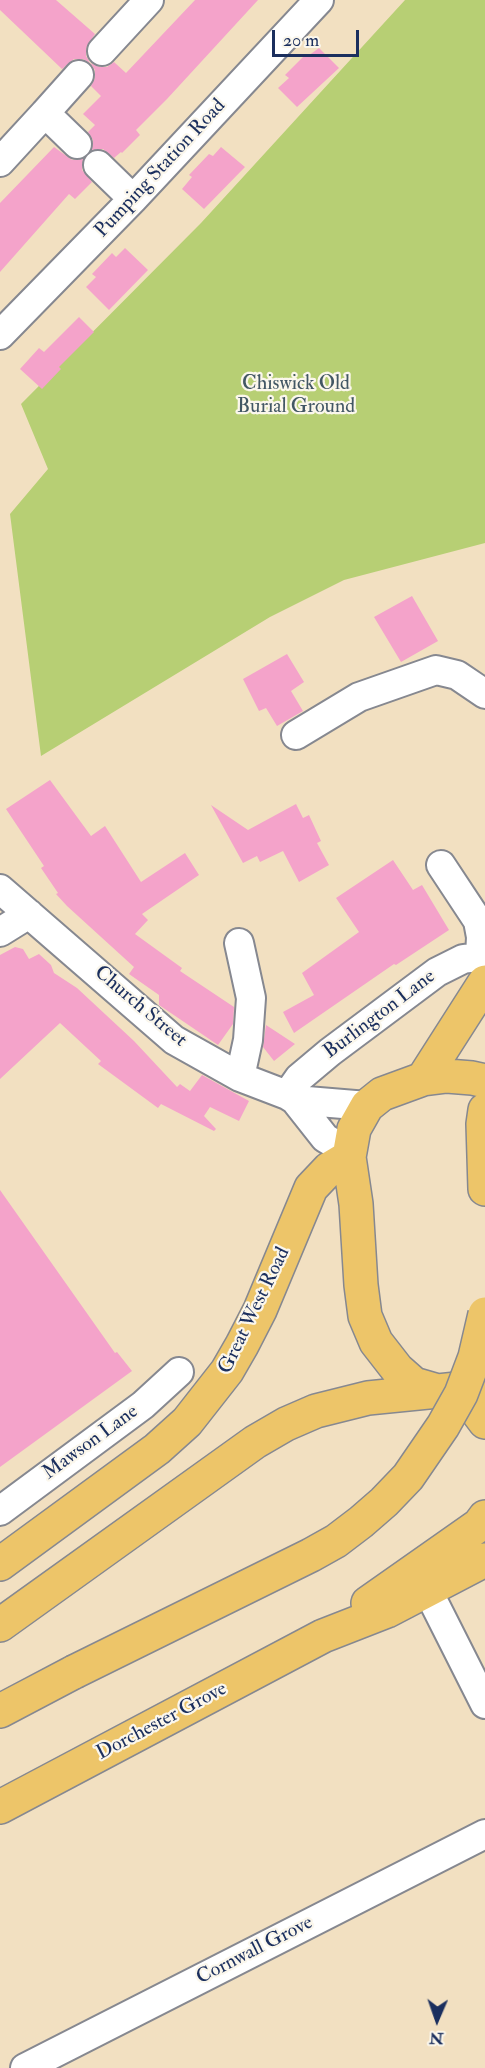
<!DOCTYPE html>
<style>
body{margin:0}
#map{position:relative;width:485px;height:2068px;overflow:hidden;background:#f2e0c1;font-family:"IM FELL Double Pica",serif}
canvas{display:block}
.north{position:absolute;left:407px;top:1990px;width:60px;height:60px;-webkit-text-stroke:4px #fbf7ec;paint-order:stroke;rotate:182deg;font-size:16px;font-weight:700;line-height:24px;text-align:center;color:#1b2f5e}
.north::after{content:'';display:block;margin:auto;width:21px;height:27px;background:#1b2f5e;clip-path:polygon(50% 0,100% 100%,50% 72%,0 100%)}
.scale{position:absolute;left:272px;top:30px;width:87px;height:27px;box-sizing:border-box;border:3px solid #1b2f5e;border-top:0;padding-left:8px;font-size:18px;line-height:21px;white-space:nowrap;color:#1b2f5e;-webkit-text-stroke:4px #fbf7ec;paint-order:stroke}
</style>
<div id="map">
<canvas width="485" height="2068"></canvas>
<div class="north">N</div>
<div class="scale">20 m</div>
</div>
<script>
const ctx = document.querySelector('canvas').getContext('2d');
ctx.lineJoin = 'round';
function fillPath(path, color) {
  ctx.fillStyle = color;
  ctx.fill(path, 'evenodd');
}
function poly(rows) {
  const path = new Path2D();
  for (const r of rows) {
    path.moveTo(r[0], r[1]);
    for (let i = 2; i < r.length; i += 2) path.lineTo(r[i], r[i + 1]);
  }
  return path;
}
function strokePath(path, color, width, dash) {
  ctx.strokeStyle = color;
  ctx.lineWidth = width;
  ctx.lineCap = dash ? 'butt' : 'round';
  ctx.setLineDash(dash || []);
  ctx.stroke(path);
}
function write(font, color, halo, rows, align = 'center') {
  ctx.font = font + ' "IM FELL Double Pica",serif';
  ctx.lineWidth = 4.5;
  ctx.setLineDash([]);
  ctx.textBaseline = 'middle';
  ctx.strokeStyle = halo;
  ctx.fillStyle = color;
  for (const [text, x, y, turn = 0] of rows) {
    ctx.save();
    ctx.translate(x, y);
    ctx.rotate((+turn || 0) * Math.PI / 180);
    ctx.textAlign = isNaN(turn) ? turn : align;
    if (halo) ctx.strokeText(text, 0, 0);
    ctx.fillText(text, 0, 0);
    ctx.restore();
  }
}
fillPath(poly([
 [405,0,485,0,485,543,344,580,270,617,41,756,10,514,48,469,21,404,201,223]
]), '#b7cf74');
fillPath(poly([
 [0,0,56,0,95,34,86,48,86,56,90,63,99,67,107,67,114,62,126,73,195,0,258,0,167,99,136,130,140,135,122,153,121,152,114,158,103,149,92,150,93,140,88,132,95,125,83,114,101,96,91,86,95,78,95,70,90,63,83,59,74,59,62,69,0,10],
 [319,48,339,68,297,107,278,88,289,78,285,75,306,54,308,56],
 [54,147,72,160,83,159,82,170,92,182,75,199,69,194,0,272,0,203],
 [221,147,245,167,204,209,182,189,192,177,189,175,209,154,213,156],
 [125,248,148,270,109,310,86,287,96,277,92,274,112,253,116,257],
 [79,317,94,332,59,367,61,369,42,389,20,369,39,348,44,352],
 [412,596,438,641,401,662,374,617],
 [287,654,304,682,291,691,303,711,277,726,266,708,259,711,243,679],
 [50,780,91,836,105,826,141,882,185,853,199,875,142,914,148,920,135,934,182,968,180,971,234,1007,233,1024,218,1045,159,1005,159,995,129,974,134,967,67,906,56,894,58,893,41,868,44,866,6,809],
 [296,804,303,818,309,815,321,841,317,843,329,865,299,882,283,851,260,862,257,856,243,863,211,805,248,830],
 [393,860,413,890,422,885,449,930,396,965,394,964,294,1033,283,1012,314,995,302,973,359,932,336,898],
 [15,947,23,949,29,959,39,954,51,965,54,973,77,988,134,1041,177,1087,180,1084,190,1091,202,1075,249,1101,239,1121,210,1107,204,1116,216,1129,214,1131,161,1104,158,1108,98,1064,101,1061,60,1023,0,1079,0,955],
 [266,1025,295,1044,274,1061,263,1047],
 [0,1190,115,1353,117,1352,132,1371,0,1467]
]), '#f4a3ca');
const minor = poly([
 [102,51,149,0],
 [45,113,79,75],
 [0,162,45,113,77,144],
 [98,165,133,199],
 [0,335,133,199,319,0],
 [296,735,359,697,436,670,457,675,485,694],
 [441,865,478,921,481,937,480,956],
 [0,889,174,1040,240,1077,287,1095,295,1100,325,1138,350,1153],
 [0,932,29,914],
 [239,943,251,998,248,1040,240,1077],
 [287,1095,299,1078,330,1052,437,972,463,959,485,956],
 [295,1100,367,1106],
 [0,1511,143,1405,179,1372],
 [428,1591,485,1704],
 [25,2068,485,1834]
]);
const major = poly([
 [456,1389,476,1410,485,1422],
 [368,1603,479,1525,485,1517],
 [0,1807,323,1636,387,1611,485,1560]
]);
const highway = poly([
 [423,1079,485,982],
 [485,1081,472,1078,447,1076,423,1079,382,1094,367,1106,354,1129,349,1157,356,1204,361,1285,365,1316,376,1342,397,1369,414,1384,438,1391,485,1386],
 [485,1110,483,1124,485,1189],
 [0,1564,157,1449,187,1422,227,1371,242,1345,260,1310,311,1188,329,1169,349,1157],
 [0,1625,255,1442,286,1424,316,1411,368,1398,438,1391],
 [0,1711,74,1672]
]);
strokePath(minor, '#868890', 32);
strokePath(major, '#868890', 36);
strokePath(highway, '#868890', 36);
strokePath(minor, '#fff', 28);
strokePath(major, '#edc569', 33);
strokePath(highway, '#edc569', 33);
const highwayBridge = poly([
 [74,1672,311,1555,336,1541,361,1522,384,1502,408,1477,443,1426,461,1394,475,1357,485,1314]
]);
strokePath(highwayBridge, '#868890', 36, []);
strokePath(highwayBridge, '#edc569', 33);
write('20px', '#1b2f5e', '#fbf7ec', [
 ["Pumping Station Road",161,169,-47],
 ["Church Street",140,1007,40],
 ["Burlington Lane",380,1015,-37],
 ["Great West Road",255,1311,-64],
 ["Mawson Lane",91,1443,-36],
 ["Dorchester Grove",162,1722,-28],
 ["Cornwall Grove",255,1951,-27]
]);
write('20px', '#425764', '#fbf7ec', [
 ["Chiswick Old",296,385],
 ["Burial Ground",296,408]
]);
</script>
